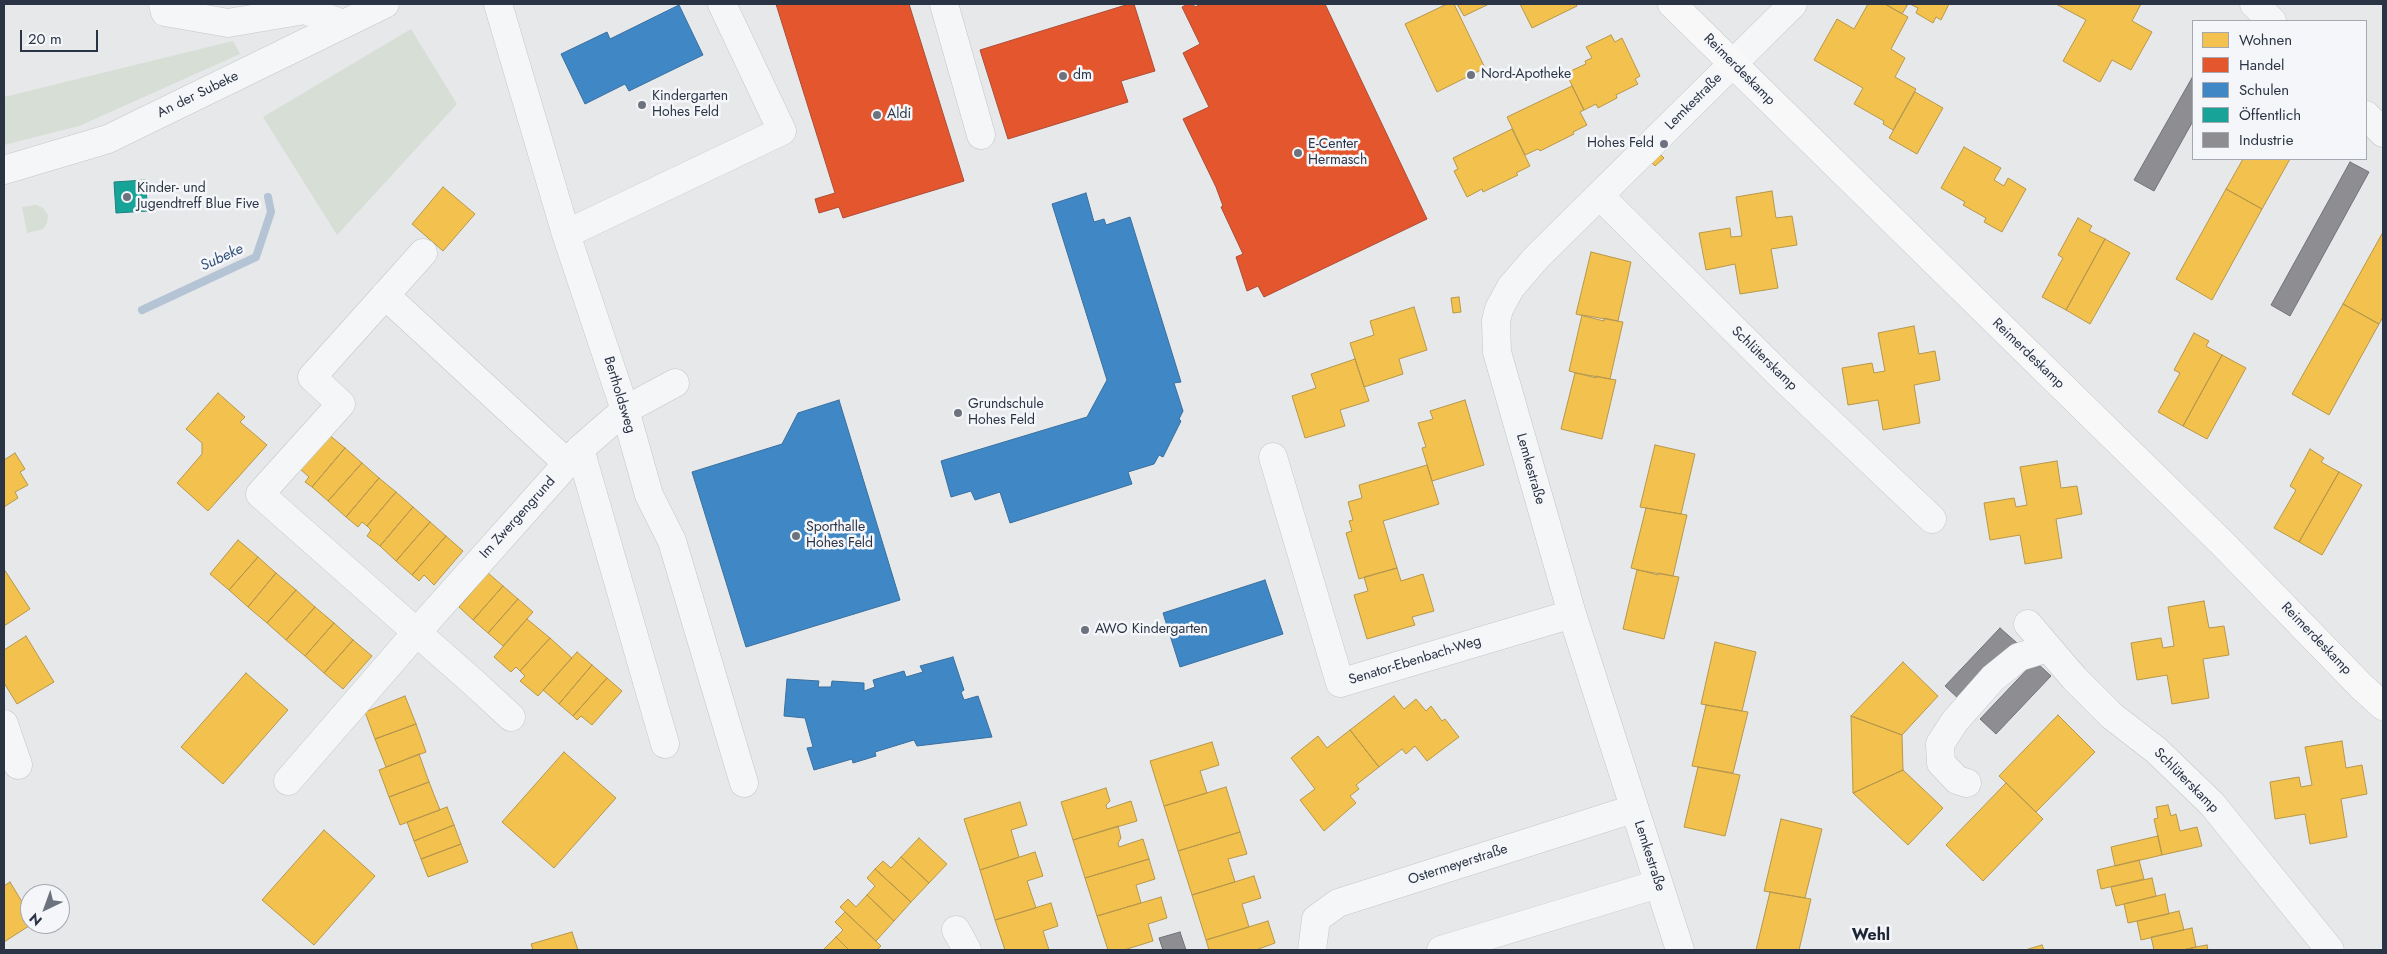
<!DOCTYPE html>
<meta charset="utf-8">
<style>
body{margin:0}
#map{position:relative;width:2387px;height:954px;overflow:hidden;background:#e6e8ea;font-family:Jost,sans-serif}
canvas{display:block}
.frame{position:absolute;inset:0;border:5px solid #2b3445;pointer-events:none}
.legend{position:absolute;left:2192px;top:20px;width:175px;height:140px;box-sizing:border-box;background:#f4f6f9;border:1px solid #a4a8b1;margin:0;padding:6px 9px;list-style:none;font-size:15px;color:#2b3445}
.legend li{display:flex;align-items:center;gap:10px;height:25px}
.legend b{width:25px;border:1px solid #a4a8b1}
.north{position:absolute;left:20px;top:884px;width:50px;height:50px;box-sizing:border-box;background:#f4f6f9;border:1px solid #a4a8b1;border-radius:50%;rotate:222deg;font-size:14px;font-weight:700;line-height:20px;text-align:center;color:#2b3445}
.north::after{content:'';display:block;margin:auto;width:18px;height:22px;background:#6c737f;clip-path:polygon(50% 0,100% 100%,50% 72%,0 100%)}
.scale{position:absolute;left:20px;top:30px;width:78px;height:22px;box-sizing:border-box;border:2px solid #2b3445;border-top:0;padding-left:6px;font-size:15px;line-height:18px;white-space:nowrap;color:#2b3445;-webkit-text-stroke:4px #f4f6f9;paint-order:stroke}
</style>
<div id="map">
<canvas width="2387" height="954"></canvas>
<div class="frame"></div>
<ul class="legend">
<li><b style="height:14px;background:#f2c14e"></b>Wohnen</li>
<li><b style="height:14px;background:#e4572e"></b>Handel</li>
<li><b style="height:14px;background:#3f88c5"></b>Schulen</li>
<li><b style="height:14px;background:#17a398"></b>Öffentlich</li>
<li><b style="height:14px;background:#8d8d92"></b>Industrie</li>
</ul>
<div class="north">N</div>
<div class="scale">20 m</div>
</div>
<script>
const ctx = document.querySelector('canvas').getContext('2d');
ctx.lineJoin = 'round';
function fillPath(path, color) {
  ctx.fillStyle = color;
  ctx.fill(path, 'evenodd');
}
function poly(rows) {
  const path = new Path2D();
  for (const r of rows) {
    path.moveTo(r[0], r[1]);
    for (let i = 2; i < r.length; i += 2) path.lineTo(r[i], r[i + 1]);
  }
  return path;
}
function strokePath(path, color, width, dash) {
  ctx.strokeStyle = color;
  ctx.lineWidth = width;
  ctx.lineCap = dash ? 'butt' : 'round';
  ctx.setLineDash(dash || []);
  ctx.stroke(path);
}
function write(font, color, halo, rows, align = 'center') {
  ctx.font = font + ' Jost,sans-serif';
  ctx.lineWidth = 5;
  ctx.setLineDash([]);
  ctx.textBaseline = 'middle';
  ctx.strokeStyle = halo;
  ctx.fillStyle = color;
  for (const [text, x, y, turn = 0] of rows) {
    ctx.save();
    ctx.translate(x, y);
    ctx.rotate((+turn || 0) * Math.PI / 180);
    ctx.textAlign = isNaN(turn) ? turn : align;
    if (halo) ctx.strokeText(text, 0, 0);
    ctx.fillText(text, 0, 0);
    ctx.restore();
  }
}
fillPath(poly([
 [411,29,457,104,337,235,263,117],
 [233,41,240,54,79,126,4,145,4,97],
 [36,205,43,208,48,215,47,223,43,229,27,233,22,207]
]), '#d6ded6');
const homes = poly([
 [1447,4,1454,4,1485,68,1437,92,1405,24,1447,4],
 [1457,4,1489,4,1464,16,1457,4],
 [1520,4,1576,4,1577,6,1532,28,1520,4],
 [1868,4,1885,4,1908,17,1891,49,1905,58,1895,77,1916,89,1893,130,1883,124,1884,121,1854,104,1863,88,1814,60,1837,19,1854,29,1868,4],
 [1885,4,1908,4,1902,14,1885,4],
 [1910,4,1949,4,1941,20,1936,17,1933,23,1916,13,1918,8,1910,4],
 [2056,4,2141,4,2132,21,2152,32,2131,70,2112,60,2100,82,2063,61,2086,20,2056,4],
 [1611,35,1615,42,1622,38,1640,76,1635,79,1638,84,1616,95,1617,98,1598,108,1596,104,1584,110,1566,73,1586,64,1585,61,1592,58,1586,47,1611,35],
 [1572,86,1584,110,1580,112,1587,125,1573,132,1574,134,1540,151,1538,149,1525,155,1507,117,1572,86],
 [1915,92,1943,108,1917,154,1889,138,1915,92],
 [1512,129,1530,166,1516,173,1518,175,1483,192,1482,189,1467,197,1454,171,1458,169,1453,158,1512,129],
 [1964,147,2001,168,1994,180,2004,186,2008,178,2026,189,2002,232,1984,222,1986,218,1963,205,1965,202,1941,188,1964,147],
 [1659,153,1664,158,1655,166,1651,162,1659,153],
 [2243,159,2290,159,2262,209,2226,189,2243,159],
 [443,187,475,214,443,251,412,224,443,187],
 [2226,189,2262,209,2212,300,2176,279,2226,189],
 [1772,191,1776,218,1792,216,1797,245,1771,249,1778,288,1740,294,1735,264,1706,270,1699,233,1730,228,1731,237,1742,236,1736,197,1772,191],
 [2078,218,2092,226,2089,231,2105,239,2066,310,2042,297,2063,258,2058,255,2078,218],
 [2383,232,2383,317,2379,324,2343,304,2383,232],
 [2105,239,2130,253,2090,324,2066,310,2105,239],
 [1591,252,1631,262,1618,321,1604,318,1604,321,1576,314,1591,252],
 [1459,297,1461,312,1453,313,1451,298,1459,297],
 [2343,304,2379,324,2329,415,2292,394,2343,304],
 [1414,307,1427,350,1399,359,1403,374,1364,387,1350,343,1374,335,1370,321,1414,307],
 [1582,315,1623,322,1610,379,1596,376,1596,378,1569,371,1582,315],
 [1914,326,1919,354,1935,351,1940,380,1914,385,1920,423,1883,430,1878,400,1848,405,1842,368,1872,363,1874,373,1885,371,1878,333,1914,326],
 [2194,333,2209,341,2206,346,2222,355,2183,426,2158,412,2180,373,2174,370,2194,333],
 [2222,355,2246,368,2207,439,2183,426,2222,355],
 [1355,359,1369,401,1340,410,1345,426,1305,438,1292,396,1316,388,1311,374,1355,359],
 [1575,373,1616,380,1602,439,1561,429,1575,373],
 [218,393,245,417,240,422,267,445,208,511,177,483,202,454,202,443,186,429,218,393],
 [1465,400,1484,465,1432,481,1422,448,1426,447,1418,423,1433,419,1430,411,1465,400],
 [328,434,345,448,312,487,305,482,309,477,299,468,328,434],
 [1655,445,1695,454,1681,514,1640,507,1655,445],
 [345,448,362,463,328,501,312,487,345,448],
 [2310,449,2324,458,2321,462,2339,472,2299,542,2274,528,2296,490,2290,486,2310,449],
 [15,453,25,469,20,472,28,485,15,492,18,498,4,507,4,460,15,453],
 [2057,461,2061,488,2077,486,2082,514,2056,519,2062,558,2025,564,2020,535,1990,540,1984,503,2014,498,2016,507,2027,505,2020,467,2057,461],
 [362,463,379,478,346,517,328,501,362,463],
 [1427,465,1439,504,1383,521,1397,568,1359,579,1346,533,1352,531,1349,521,1353,520,1348,502,1362,498,1359,485,1427,465],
 [2339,472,2362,485,2322,555,2299,542,2339,472],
 [379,478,396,492,367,526,362,522,358,527,346,517,379,478],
 [396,492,413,507,380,546,367,536,371,530,367,526,396,492],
 [413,507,430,522,396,561,380,546,413,507],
 [1646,508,1687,515,1673,576,1659,573,1658,575,1631,568,1646,508],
 [430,522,446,536,412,575,396,561,430,522],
 [446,536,463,551,434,585,424,575,419,581,412,575,446,536],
 [238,540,258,557,229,590,210,574,238,540],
 [258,557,276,573,248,607,229,590,258,557],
 [1397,568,1401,581,1423,574,1434,611,1412,617,1415,625,1367,639,1354,595,1368,591,1364,577,1397,568],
 [4,569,30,609,4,626,4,569],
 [1637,570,1679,577,1664,639,1623,629,1637,570],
 [276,573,296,590,267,623,248,607,276,573],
 [488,573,503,586,473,620,459,607,488,573],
 [503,586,518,599,488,633,473,620,503,586],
 [296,590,315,607,286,640,267,623,296,590],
 [518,599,533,612,503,646,488,633,518,599],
 [2204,601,2209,628,2224,626,2229,655,2203,659,2209,698,2172,704,2167,675,2137,680,2131,643,2161,638,2163,648,2174,646,2168,607,2204,601],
 [315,607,334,623,305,656,286,640,315,607],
 [527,619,550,638,520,671,516,667,511,672,494,657,527,619],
 [334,623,353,640,324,673,305,656,334,623],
 [26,636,54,682,17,704,4,683,4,650,26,636],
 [550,638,572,658,538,696,520,681,525,676,520,671,550,638],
 [353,640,372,656,343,689,324,673,353,640],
 [1715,642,1756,652,1742,711,1701,704,1715,642],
 [577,652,592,665,559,704,543,690,577,652],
 [1903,662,1938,696,1902,735,1851,716,1903,662],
 [592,665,607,678,573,716,559,704,592,665],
 [246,673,288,710,223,784,181,747,246,673],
 [607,678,622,691,592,725,581,716,577,720,573,716,607,678],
 [405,696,416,724,375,739,365,712,405,696],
 [1394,696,1404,709,1416,699,1426,711,1431,706,1442,721,1445,719,1459,737,1427,761,1415,746,1406,754,1402,749,1379,767,1350,730,1394,696],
 [1706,705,1748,712,1733,773,1692,766,1706,705],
 [2058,715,2095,752,2036,812,1999,776,2058,715],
 [1851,716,1902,735,1903,770,1853,793,1851,716],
 [416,724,426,752,386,767,375,739,416,724],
 [1350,730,1379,767,1356,785,1359,789,1350,796,1356,803,1324,831,1300,800,1315,789,1291,758,1318,736,1327,748,1350,730],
 [2342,741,2346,768,2362,765,2367,794,2341,799,2347,837,2310,844,2305,814,2275,819,2270,782,2299,777,2301,787,2312,785,2305,747,2342,741],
 [1212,742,1219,765,1200,771,1207,793,1164,806,1150,761,1212,742],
 [564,752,616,798,554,868,502,822,564,752],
 [419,754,429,782,389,797,379,770,419,754],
 [1698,767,1740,775,1725,836,1684,827,1698,767],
 [1903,770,1943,808,1908,845,1853,793,1903,770],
 [429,782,440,810,400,825,389,797,429,782],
 [2006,783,2043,819,1983,881,1946,845,2006,783],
 [1226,787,1240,832,1178,851,1164,806,1226,787],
 [1106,788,1110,801,1106,805,1107,809,1131,801,1137,821,1073,840,1061,802,1106,788],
 [1020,802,1027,825,1011,830,1019,857,980,870,964,819,1020,802],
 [2168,805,2171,816,2176,814,2180,831,2197,827,2202,846,2162,855,2154,819,2158,818,2156,807,2168,805],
 [447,807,454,825,414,841,407,822,447,807],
 [1781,819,1822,829,1805,898,1764,891,1781,819],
 [454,825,461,844,421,859,414,841,454,825],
 [1118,826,1121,838,1118,843,1119,847,1143,839,1149,859,1085,878,1073,840,1118,826],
 [324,830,375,876,314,945,262,900,324,830],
 [1240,832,1247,854,1228,859,1235,882,1192,895,1178,851,1240,832],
 [2158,836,2162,855,2115,866,2111,847,2158,836],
 [919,838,947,864,929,883,901,857,919,838],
 [461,844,468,862,428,877,421,859,461,844],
 [1035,852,1043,876,1027,881,1036,908,995,920,980,870,1035,852],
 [901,857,929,883,911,902,875,869,883,861,891,868,901,857],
 [1149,859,1155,879,1136,885,1141,903,1097,916,1085,878,1149,859],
 [2139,860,2144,879,2101,889,2097,870,2139,860],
 [875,869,911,902,894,921,867,895,875,886,867,878,875,869],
 [1254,876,1261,898,1242,904,1249,927,1206,940,1192,895,1254,876],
 [2152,878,2156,896,2116,906,2111,887,2152,878],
 [10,882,30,915,30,924,32,924,4,942,4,886,10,882],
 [1770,892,1811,899,1799,950,1756,950,1770,892],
 [2165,894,2169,914,2128,923,2124,904,2165,894],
 [867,895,894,921,876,941,840,907,848,899,856,907,867,895],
 [1161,897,1167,918,1148,924,1153,941,1124,950,1108,950,1097,916,1161,897],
 [1051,903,1058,926,1043,931,1049,950,1005,950,995,920,1051,903],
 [2179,911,2184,930,2141,940,2137,921,2179,911],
 [845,912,881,946,877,950,849,950,836,937,843,930,835,922,845,912],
 [1268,921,1275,943,1256,950,1209,950,1206,940,1268,921],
 [2192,928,2196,947,2183,950,2154,950,2151,937,2192,928],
 [572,932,578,950,533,950,531,944,572,932],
 [836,937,849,950,823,950,836,937],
 [2042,945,2044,950,2025,950,2042,945],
 [2207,945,2208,950,2183,950,2196,947,2207,945]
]);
fillPath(homes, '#f2c14e');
strokePath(homes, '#b6974b', 1);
const shops = poly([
 [776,4,909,4,964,181,843,218,839,207,819,213,815,199,835,193,776,4],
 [1129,4,1134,4,1155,71,1121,81,1128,102,1008,139,980,50,1129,4],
 [1188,4,1193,4,1195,7,1201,4,1325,4,1427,219,1264,297,1258,286,1247,291,1236,257,1243,254,1221,207,1223,206,1216,187,1183,119,1209,107,1183,53,1200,44,1182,7,1188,4]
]);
fillPath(shops, '#e4572e');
strokePath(shops, '#ac4c35', 1);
const schools = poly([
 [679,5,703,55,629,91,625,84,585,104,561,54,607,32,610,39,679,5],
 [1086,193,1094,222,1104,219,1106,225,1130,217,1181,382,1174,383,1183,411,1179,419,1181,421,1163,457,1159,455,1154,464,1128,472,1132,484,1010,523,1000,492,975,500,971,491,951,497,941,461,1087,417,1107,380,1052,204,1086,193],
 [839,400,900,600,746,647,692,472,782,444,798,413,839,400],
 [1265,580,1283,634,1180,667,1163,613,1265,580],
 [953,657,964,690,961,692,964,700,978,696,992,737,917,746,914,740,875,752,876,756,853,763,852,759,814,770,807,748,813,747,805,718,784,716,787,679,819,681,818,687,831,687,832,681,864,683,864,691,875,687,873,680,904,671,906,677,923,672,920,666,953,657]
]);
fillPath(schools, '#3f88c5');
strokePath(schools, '#396f9f', 1);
const public = poly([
 [145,180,148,211,116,213,114,182,145,180]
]);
fillPath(public, '#17a398');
strokePath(public, '#1d827f', 1);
const industry = poly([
 [2193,76,2193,121,2154,191,2134,180,2193,76],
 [2350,162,2369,172,2290,316,2271,305,2350,162],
 [2000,628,2017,643,1961,701,1945,686,2000,628],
 [2035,661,2051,676,1996,734,1980,719,2035,661],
 [1180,932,1186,950,1163,950,1159,938,1180,932]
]);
fillPath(industry, '#8d8d92');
strokePath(industry, '#70727b', 1);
strokePath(poly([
 [142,310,256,257,271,212,268,197]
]), '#b4c4d5', 8);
const minor = poly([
 [163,4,165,12,228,23,305,10,343,24],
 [498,4,566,234,625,410,649,495,672,541,744,783],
 [944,4,981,135],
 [2254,4,2272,21],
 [2366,115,2383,133],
 [4,170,108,139,385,4],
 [1600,196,1779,374,1932,519],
 [566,234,782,131,722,4],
 [423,253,312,377,341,404,260,494,473,682,511,717],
 [385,295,567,463],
 [580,449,665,744],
 [1273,457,1340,683,1572,614],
 [2028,624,2074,678,2112,716,2156,750,2212,804,2330,950],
 [4,724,18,765],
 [288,781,417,632,580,449,625,410,675,383],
 [1967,783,1957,780,1941,763,1940,744,1955,721,1993,678,2019,657,2048,648],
 [956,930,967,950],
 [1312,950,1316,919,1338,903,1633,809],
 [1441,950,1658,884],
 [1680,950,1572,614,1497,352,1496,321,1499,309,1511,287,1537,257,1793,4]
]);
const major = poly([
 [1672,4,2223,544,2362,687,2383,706]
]);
strokePath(minor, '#c4c6c8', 29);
strokePath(major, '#c2c5c8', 29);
strokePath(minor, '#f5f6f7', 28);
strokePath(major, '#f8f8f8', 28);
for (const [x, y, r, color] of [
 [1471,75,5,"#6c737f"],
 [1063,76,5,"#6c737f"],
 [642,105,5,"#6c737f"],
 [877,115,5,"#6c737f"],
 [1664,144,5,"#6c737f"],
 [1298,153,5,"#6c737f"],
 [127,197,5,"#6c737f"],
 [958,413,5,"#6c737f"],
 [796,536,5,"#6c737f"],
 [1085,630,5,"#6c737f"]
]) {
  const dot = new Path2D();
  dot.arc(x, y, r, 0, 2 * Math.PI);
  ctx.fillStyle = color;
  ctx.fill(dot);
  strokePath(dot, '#f4f6f9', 2);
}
write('14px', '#2b3445', '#f4f6f9', [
 ["Reimerdeskamp",1739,70,45],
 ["An der Subeke",198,95,-26],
 ["Lemkestraße",1694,102,-45],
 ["Reimerdeskamp",2028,354,44],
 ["Schlüterskamp",1764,359,44],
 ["Bertholdsweg",619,395,73],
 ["Lemkestraße",1530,469,74],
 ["Im Zwergengrund",518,518,-48],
 ["Reimerdeskamp",2316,639,46],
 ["Senator-Ebenbach-Weg",1415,661,-17],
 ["Schlüterskamp",2186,781,45],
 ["Lemkestraße",1649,856,72],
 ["Ostermeyerstraße",1458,865,-18]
]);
write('14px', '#2b3445', '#f4f6f9', [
 ["Nord-Apotheke",1481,75],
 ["dm",1073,76],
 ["Kindergarten",652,97],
 ["Hohes Feld",652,113],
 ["Aldi",887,115],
 ["Hohes Feld",1654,144,"right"],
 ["E-Center",1308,145],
 ["Hermasch",1308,161],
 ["Kinder- und",137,189],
 ["Jugendtreff Blue Five",137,205],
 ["Grundschule",968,405],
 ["Hohes Feld",968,421],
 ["Sporthalle",806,528],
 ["Hohes Feld",806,544],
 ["AWO Kindergarten",1095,630]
], 'left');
write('italic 15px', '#34527a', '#f4f6f9', [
 ["Subeke",222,258,-25]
]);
write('bold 16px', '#1d2536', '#f4f6f9', [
 ["Wehl",1871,936]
]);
</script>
